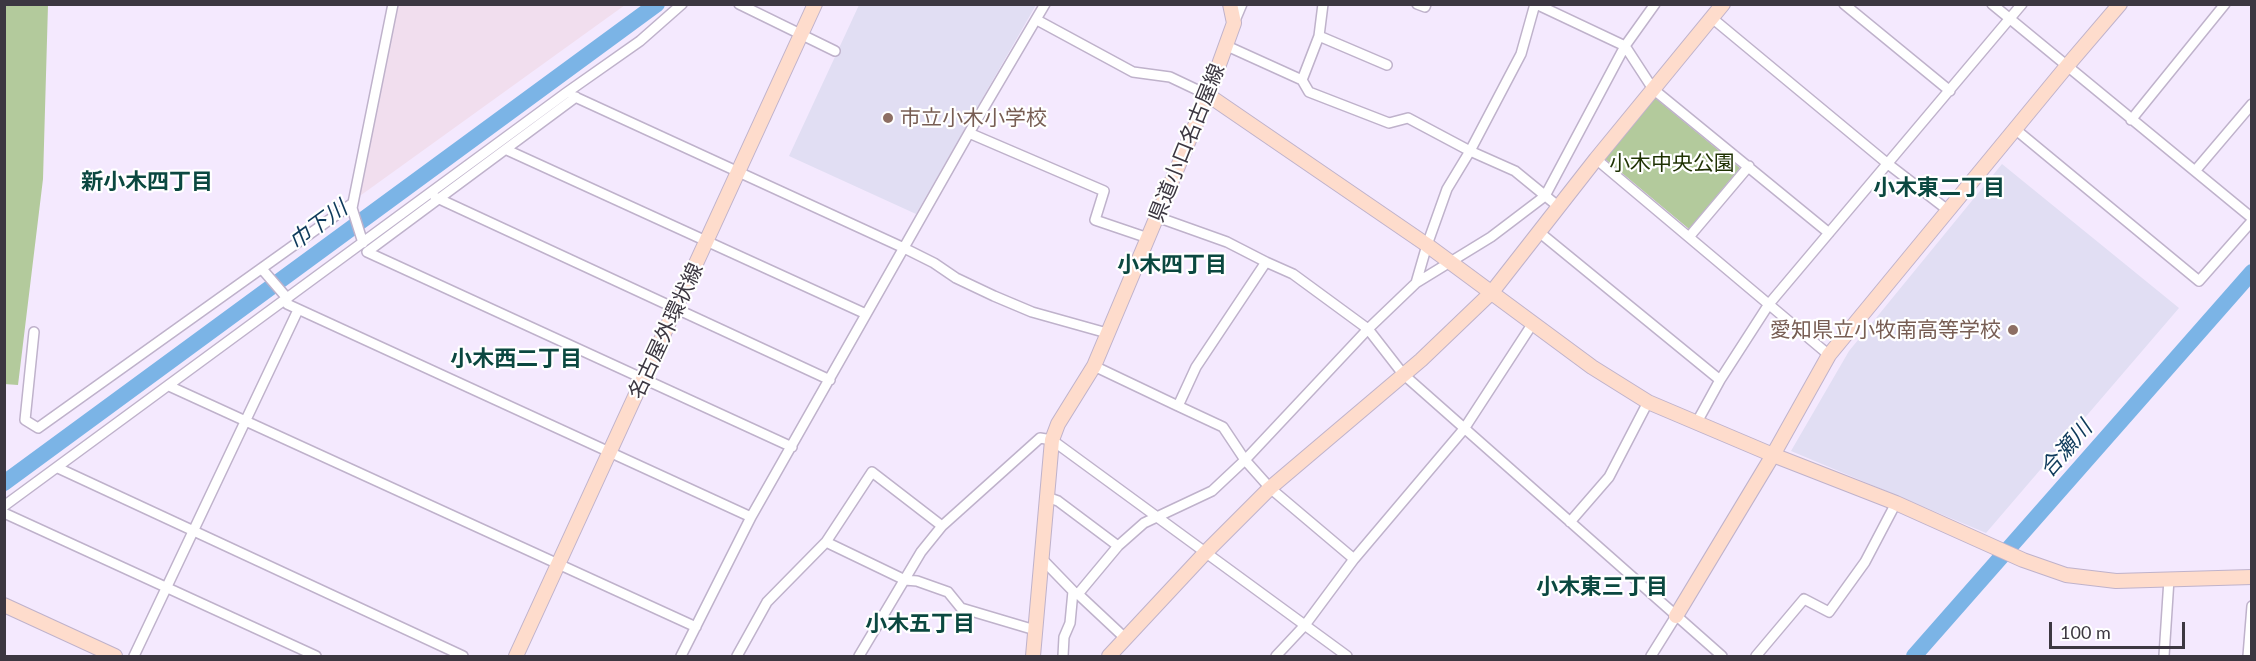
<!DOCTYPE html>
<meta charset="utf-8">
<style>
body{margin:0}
#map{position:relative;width:2256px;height:661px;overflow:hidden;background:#f4e9fe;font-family:Lato,sans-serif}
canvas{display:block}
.frame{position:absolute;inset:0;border:6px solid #3c3741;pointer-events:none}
.scale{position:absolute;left:2049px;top:622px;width:136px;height:27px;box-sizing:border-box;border:3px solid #3c3741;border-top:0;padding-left:8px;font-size:18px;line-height:21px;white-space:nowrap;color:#3c3741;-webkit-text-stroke:4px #fff;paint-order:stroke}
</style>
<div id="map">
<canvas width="2256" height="661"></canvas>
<div class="frame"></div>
<div class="scale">100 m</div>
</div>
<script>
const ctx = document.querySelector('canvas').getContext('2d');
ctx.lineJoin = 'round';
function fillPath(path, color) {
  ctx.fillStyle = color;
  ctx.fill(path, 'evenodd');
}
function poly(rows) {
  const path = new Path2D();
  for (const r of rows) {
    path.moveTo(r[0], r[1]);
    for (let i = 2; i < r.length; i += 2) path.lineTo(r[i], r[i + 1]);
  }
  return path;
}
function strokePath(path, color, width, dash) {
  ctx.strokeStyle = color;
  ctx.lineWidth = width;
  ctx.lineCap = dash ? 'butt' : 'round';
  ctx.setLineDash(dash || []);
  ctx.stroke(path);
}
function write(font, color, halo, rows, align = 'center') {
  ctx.font = font + ' Lato,"Noto Sans JP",sans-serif';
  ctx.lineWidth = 4.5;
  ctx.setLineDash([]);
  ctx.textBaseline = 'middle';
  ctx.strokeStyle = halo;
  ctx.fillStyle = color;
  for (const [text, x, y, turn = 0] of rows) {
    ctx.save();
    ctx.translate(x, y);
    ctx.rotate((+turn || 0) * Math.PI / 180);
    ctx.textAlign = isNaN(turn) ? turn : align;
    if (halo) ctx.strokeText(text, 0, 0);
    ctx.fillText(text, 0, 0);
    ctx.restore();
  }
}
fillPath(poly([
 [398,5,625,5,357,198]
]), '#f1deee');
fillPath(poly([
 [859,5,1036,5,916,214,789,156],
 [2002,164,2179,308,1986,533,1791,451,1849,351]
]), '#e1def3');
fillPath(poly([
 [4,5,48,5,43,179,18,385,4,384],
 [1654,97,1740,168,1689,229,1604,158]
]), '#b3ca9c');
strokePath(poly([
 [4,483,657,4],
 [1914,656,2252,272]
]), '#7bb4e6', 16);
const street = poly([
 [739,4,835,51],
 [1417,4,1425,7,1426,4],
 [1536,4,1625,46,1653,89,1829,233],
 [1844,4,1950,91],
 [1992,4,2252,218],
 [1712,18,1888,164,1949,211],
 [1037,20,1133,72,1170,77,1208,95],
 [1234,23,1242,4],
 [1319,36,1387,65],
 [1227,46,1302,80,1309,92,1389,123,1408,118,1470,151,1515,171,1559,207],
 [1302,80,1319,36,1323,4],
 [573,96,904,248,934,263,956,278,994,296,1032,312,1107,333],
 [576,97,367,252,792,447],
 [2131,120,2225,4],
 [2015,129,2199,281,2252,221],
 [969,133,1104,191,1095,220,1148,238],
 [507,150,866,314],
 [1596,159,1829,355],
 [2195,171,2252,104],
 [435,197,830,380],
 [1157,217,1227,242,1266,262],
 [1539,232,1720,380],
 [1689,237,1749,166],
 [363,243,352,208,393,4],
 [262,269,287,298,287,304,751,517],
 [1416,283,1427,245,1447,189,1470,151,1521,54,1535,4],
 [34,332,25,420,38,428,353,203],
 [1094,366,1178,406,1196,367,1266,262,1293,274,1368,329,1403,374,1722,656],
 [169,386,696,627],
 [1178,406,1223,427,1245,460,1270,488,1354,559],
 [1697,422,1720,380,1769,304,2022,4],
 [58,468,463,656],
 [1047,497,1058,501,1118,546],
 [4,506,566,93,640,41,682,4],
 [4,513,316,656],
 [1570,522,1609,477,1648,402],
 [826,542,905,580,917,581,948,592,961,608,1035,630],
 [1042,559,1073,591,1078,594,1125,638],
 [1078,594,1118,546,1144,523,1212,491,1245,460,1368,329,1416,283,1491,237,1545,196,1625,46,1655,4],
 [134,656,298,310],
 [681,656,751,517,969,133,1045,4],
 [737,656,767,602,826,542,872,472,942,526],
 [859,656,921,552,942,526,1040,438,1052,440,1347,656],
 [1063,656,1064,637,1070,623,1073,591],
 [1276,656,1305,625,1354,559,1464,429,1533,323],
 [1651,656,1676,616],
 [1756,656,1804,599,1829,612,1865,562,1896,503],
 [2164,656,2169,579],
 [2248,656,2252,606]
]);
const secondary = poly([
 [1208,95,1427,245,1592,367,1648,402,1773,455,1896,503,2023,560,2066,575,2116,581,2252,577],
 [4,605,115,656],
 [1676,616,1773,455,1829,355,2067,66,2120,4],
 [516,656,815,4],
 [1033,656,1052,440,1058,424,1094,366,1208,95,1234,23,1230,4],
 [1109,656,1205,553,1270,488,1421,360,1492,292,1596,159,1723,4]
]);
strokePath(street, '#bfb2cb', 12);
strokePath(secondary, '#bfb2cb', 16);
strokePath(street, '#fff', 9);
strokePath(secondary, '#fedccc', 14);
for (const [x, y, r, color] of [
 [888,118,6,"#8d6e63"],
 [2013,330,6,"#8d6e63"]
]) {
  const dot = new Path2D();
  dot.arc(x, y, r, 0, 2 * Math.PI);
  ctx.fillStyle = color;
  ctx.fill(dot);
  strokePath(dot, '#fff', 2);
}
write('21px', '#785e54', '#fff', [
 ["市立小木小学校",900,118],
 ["愛知県立小牧南高等学校",2001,330,"right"]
], 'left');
write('21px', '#3c3741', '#fff', [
 ["県道小口名古屋線",1187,143,-68],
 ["名古屋外環状線",666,331,-65]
]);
write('21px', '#1e3102', '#fff', [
 ["小木中央公園",1672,163]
]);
write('bold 22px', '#0b4840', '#fff', [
 ["新小木四丁目",147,182],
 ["小木東二丁目",1939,188],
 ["小木四丁目",1172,265],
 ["小木西二丁目",516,359],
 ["小木東三丁目",1602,587],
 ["小木五丁目",920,624]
]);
write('italic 22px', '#0e3a5b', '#fff', [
 ["巾下川",318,225,-36],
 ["合瀬川",2066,449,-49]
]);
</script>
